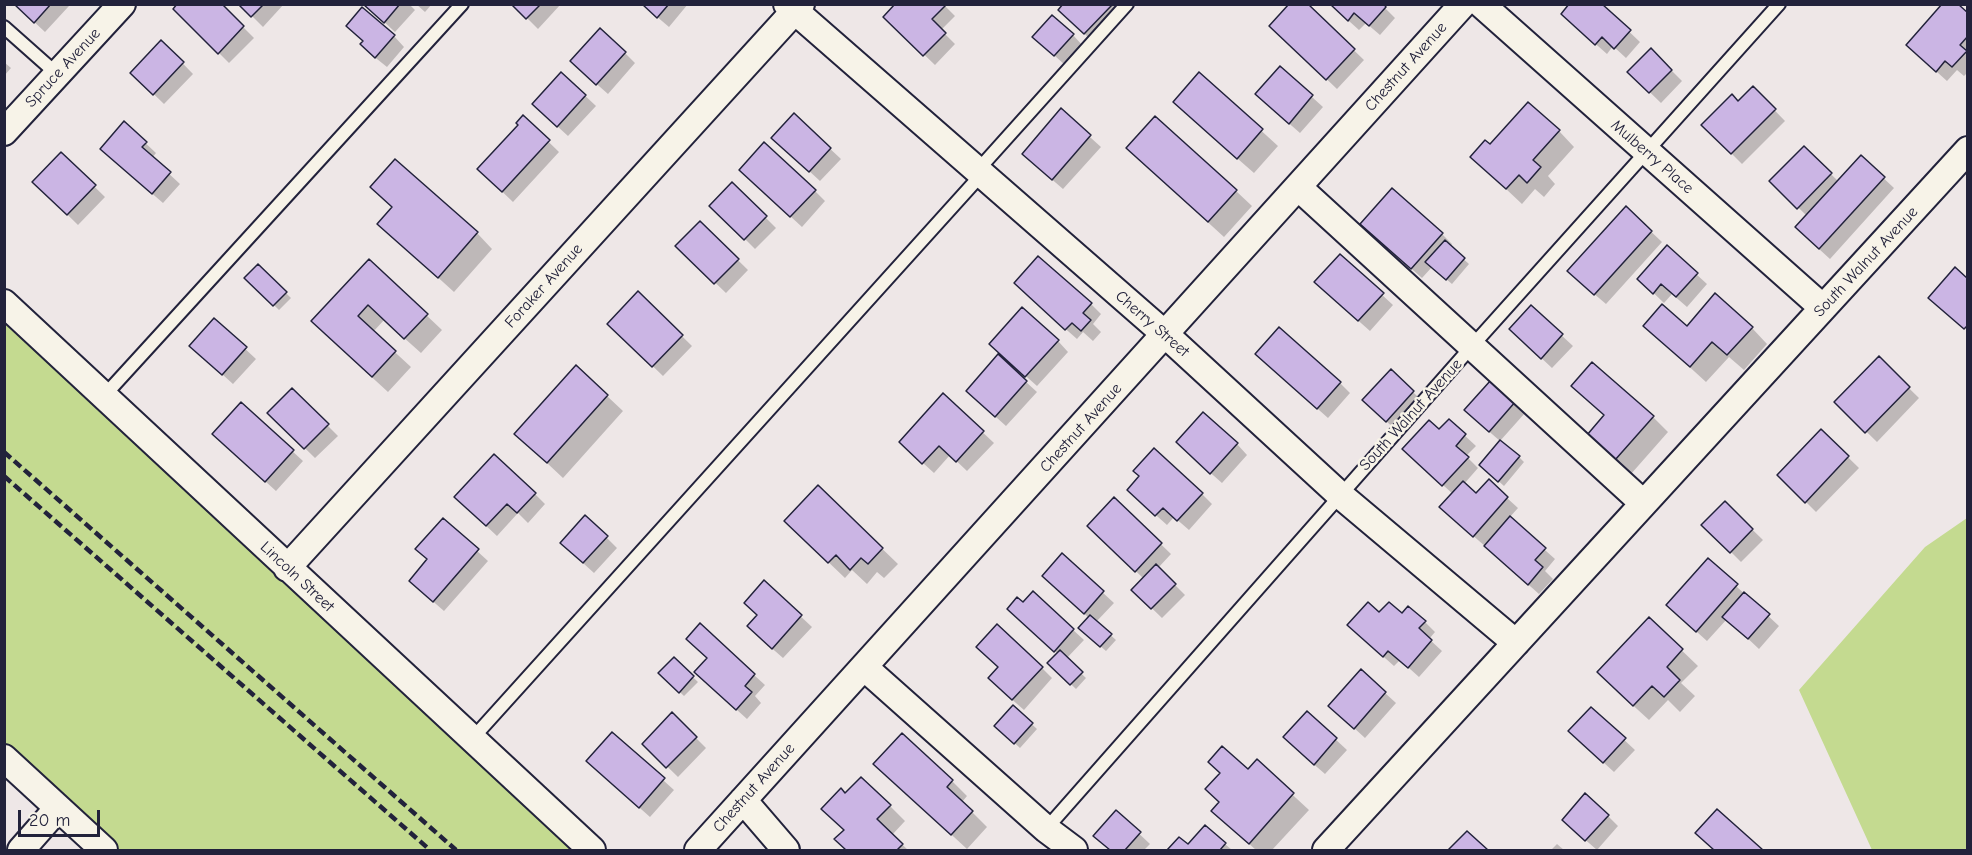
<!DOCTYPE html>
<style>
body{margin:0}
#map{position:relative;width:1972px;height:855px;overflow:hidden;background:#eee7e7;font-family:"Comic Neue",sans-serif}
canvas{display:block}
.frame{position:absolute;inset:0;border:6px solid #22223b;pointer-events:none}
.scale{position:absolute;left:18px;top:810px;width:82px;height:27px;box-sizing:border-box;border:3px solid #22223b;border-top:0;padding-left:8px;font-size:18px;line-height:21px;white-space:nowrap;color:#22223b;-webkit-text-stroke:4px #f7f3e8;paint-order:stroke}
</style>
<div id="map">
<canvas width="1972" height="855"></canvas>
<div class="frame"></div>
<div class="scale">20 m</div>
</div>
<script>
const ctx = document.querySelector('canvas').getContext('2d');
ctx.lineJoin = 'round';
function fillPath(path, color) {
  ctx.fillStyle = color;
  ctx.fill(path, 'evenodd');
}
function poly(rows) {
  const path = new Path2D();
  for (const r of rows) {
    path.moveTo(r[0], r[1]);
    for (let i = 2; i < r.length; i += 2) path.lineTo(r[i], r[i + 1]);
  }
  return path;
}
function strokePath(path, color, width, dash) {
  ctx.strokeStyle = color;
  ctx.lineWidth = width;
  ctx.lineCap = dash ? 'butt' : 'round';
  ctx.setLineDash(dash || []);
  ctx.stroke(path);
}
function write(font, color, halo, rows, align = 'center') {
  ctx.font = font + ' "Comic Neue",sans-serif';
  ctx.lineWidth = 5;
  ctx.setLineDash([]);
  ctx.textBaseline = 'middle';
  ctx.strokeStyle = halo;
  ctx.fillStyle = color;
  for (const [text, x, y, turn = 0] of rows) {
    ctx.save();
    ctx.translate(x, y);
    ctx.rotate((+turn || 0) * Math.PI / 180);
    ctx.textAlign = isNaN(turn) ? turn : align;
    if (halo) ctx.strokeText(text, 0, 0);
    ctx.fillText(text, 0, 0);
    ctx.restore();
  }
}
fillPath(poly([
 [4,303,592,850,104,850,5,758],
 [1967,518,1967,850,1872,850,1799,690,1925,547]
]), '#c4da90');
fillPath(poly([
 [15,4,68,4,69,6,45,32],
 [220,4,254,38,229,63,175,9],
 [240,4,284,4,263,27],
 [365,4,409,4,415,10,395,32],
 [416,4,432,4,425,12],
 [513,4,561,4,538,29],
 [642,4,688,4,669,27],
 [897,4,943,4,955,16,941,30,955,44,935,65,885,17],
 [1065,4,1114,4,1124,14,1095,44,1060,10],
 [1306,4,1364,60,1337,89,1271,26],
 [1600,4,1640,42,1626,58,1613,46,1607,54,1573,24],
 [1382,5,1395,18,1380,35,1366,23,1359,30,1340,13],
 [1968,15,1968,72,1964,76,1957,70,1947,81,1918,55],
 [1073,35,1083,46,1065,65,1045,47],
 [394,36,404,47,387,67,372,55,364,41],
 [162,42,193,74,164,104,132,73],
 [1651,50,1682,81,1661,103,1629,72],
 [625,53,635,63,608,94,583,72],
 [4,62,11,68,4,76],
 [1280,68,1323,107,1300,133,1268,105],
 [562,74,596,106,568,136,545,115],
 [1199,74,1278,146,1254,173,1190,117],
 [1753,88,1785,121,1742,164,1703,125,1739,103],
 [1061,111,1101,147,1063,189,1034,164],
 [794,115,841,159,820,181,784,148],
 [523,117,559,152,513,202,490,180],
 [124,123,156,153,152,158,180,184,163,203,112,159],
 [1559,131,1574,147,1548,176,1555,184,1544,197,1535,189,1522,204,1472,157,1490,147],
 [1804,148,1839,182,1861,157,1894,188,1830,259,1807,238,1807,216,1771,181],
 [61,154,105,197,78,225,34,182],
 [1143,163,1236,191,1252,206,1224,237],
 [751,180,815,191,825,201,802,227],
 [732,184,776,228,755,249,712,206],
 [1626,208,1662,242,1606,304,1579,281],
 [700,223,748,270,726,293,677,246],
 [379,224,477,233,492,249,454,292],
 [1372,234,1442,234,1452,244,1450,247,1469,264,1452,284,1432,267,1422,278],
 [1340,256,1393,305,1370,331,1327,293],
 [369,261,442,330,421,353,384,320,373,332,411,367,388,392,328,337],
 [258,266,291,298,279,310,246,278],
 [1696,274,1707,284,1687,307,1672,294,1664,303,1639,279],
 [638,293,692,346,663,376,609,324],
 [1026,294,1091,304,1101,314,1093,324,1101,332,1093,341,1083,332,1077,339],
 [1531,307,1573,346,1552,368,1521,339],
 [214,320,256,359,233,384,202,356],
 [1687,328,1752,328,1767,344,1744,370,1729,357,1706,382,1661,341],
 [1058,341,1068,352,1037,386,1001,354],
 [1879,359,1919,398,1877,442,1836,402],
 [1267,364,1340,383,1350,393,1328,418],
 [576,367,623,411,563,478,516,434],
 [1026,382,1037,392,1006,426,978,401],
 [1573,386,1653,417,1668,432,1631,474,1604,451,1605,416],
 [292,390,338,436,315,458,269,413],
 [1413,392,1423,402,1397,431,1375,411],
 [943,395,994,443,967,471,950,455,934,473,911,452],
 [1515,403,1525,413,1500,441,1477,421],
 [241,404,303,461,276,491,224,444],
 [1449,421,1476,446,1466,456,1478,468,1464,484,1477,495,1507,498,1518,508,1509,518,1555,559,1545,571,1553,579,1539,594,1452,517,1453,494,1415,460],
 [1821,431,1859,468,1816,512,1779,475],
 [1237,444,1247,455,1222,483,1188,453],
 [1519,457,1524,462,1504,486,1486,470],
 [818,487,898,564,884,578,877,572,867,584,852,570,845,578,801,536],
 [535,494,545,504,528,523,518,513,497,536,467,508],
 [1202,494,1212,504,1189,530,1174,517,1167,525,1139,500],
 [1114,499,1171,554,1158,568,1185,595,1162,618,1133,590,1144,579,1089,526],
 [1725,503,1763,540,1741,562,1704,525],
 [443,520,488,561,444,611,421,591],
 [606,537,617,548,594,573,572,553],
 [1062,555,1114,603,1096,622,1116,640,1106,651,1085,633,1089,618,1054,587],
 [1708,560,1779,626,1759,649,1727,619,1707,641,1678,615],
 [764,582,812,627,783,658,759,637,759,615],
 [1033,593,1084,640,1066,659,1086,678,1076,689,1049,663,1058,654,1019,619,1023,604],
 [1380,615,1402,616,1425,622,1435,632,1429,639,1442,651,1419,677,1400,660,1394,666,1359,635],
 [1649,619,1698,666,1681,683,1695,696,1680,712,1668,700,1649,720,1614,688],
 [700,626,765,685,755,696,761,703,747,719,706,682,709,658],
 [674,659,698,682,684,696,660,673],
 [1000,668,1042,668,1052,678,1024,710,1000,689],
 [1361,671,1396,703,1365,738,1341,716],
 [1013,707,1037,729,1020,748,996,726],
 [1591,709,1635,750,1614,772,1581,742],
 [1307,713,1347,750,1325,774,1295,748],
 [672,714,706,748,678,777,644,744],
 [612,734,674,790,650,817,598,771],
 [1257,762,1309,810,1272,850,1256,850,1229,826,1248,771],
 [891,779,952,781,967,796,962,802,987,827,967,849],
 [845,795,890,806,905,821,892,835,908,850,848,850,837,839,846,830],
 [1717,811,1761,850,1715,850,1707,844],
 [1116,812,1150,844,1144,850,1110,850,1095,836],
 [1608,816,1618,826,1597,850,1574,830],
 [1205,827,1232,850,1169,850,1180,839,1188,846],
 [1557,844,1564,850,1551,850]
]), '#0003');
const building = poly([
 [14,4,51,4,34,23,14,4],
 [177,4,222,4,244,26,218,54,173,9,177,4],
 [238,4,264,4,251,17,238,4],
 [363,4,400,4,384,23,363,4],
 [511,4,541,4,526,19,511,4],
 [642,4,669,4,657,18,642,4],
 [895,4,946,5,932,19,946,33,923,56,883,17,895,4],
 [1063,4,1113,4,1084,34,1058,10,1063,4],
 [1289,4,1308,4,1355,49,1326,80,1269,26,1289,4],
 [1330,4,1384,4,1386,7,1369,26,1354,13,1348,21,1330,4],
 [1569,4,1602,4,1631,30,1614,49,1602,37,1595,45,1561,14,1569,4],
 [1942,4,1958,4,1968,13,1968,36,1960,45,1967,51,1952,67,1945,61,1936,72,1906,45,1942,4],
 [362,7,395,35,375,58,360,44,363,41,346,26,362,7],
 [1052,15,1074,34,1054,56,1032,37,1052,15],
 [600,28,626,52,596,85,570,61,600,28],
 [161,40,184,62,153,95,130,73,161,40],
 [1651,48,1672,70,1649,93,1627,72,1651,48],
 [1280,66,1313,95,1289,124,1255,94,1280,66],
 [561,72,586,95,557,127,532,104,561,72],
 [1199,72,1263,129,1237,159,1173,102,1199,72],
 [1753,86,1776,109,1731,154,1701,125,1732,94,1738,101,1753,86],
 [1528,102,1560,130,1533,160,1541,167,1527,183,1519,175,1506,189,1470,157,1485,140,1490,144,1528,102],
 [1061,108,1091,135,1052,180,1022,154,1061,108],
 [794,113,831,148,809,172,771,138,794,113],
 [523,115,550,140,502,192,477,169,518,125,516,123,523,115],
 [1155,116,1237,190,1208,222,1126,148,1155,116],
 [124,121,147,142,142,147,171,172,152,194,100,149,124,121],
 [764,142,816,190,790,217,739,170,764,142],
 [1804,146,1832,173,1797,209,1769,181,1804,146],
 [61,152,96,185,67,215,32,182,61,152],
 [1861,155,1885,177,1819,249,1795,227,1861,155],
 [395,159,478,232,438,278,377,224,392,207,370,187,395,159],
 [732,182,767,216,744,240,709,206,732,182],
 [1392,188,1443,233,1411,269,1360,224,1392,188],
 [1626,206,1652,231,1594,295,1567,271,1626,206],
 [700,221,739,259,714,284,675,246,700,221],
 [1445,240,1465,258,1446,280,1425,262,1445,240],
 [1667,245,1698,273,1676,297,1661,284,1653,294,1637,279,1667,245],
 [1340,254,1384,293,1358,321,1314,282,1340,254],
 [1038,256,1092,303,1083,313,1091,320,1081,331,1072,323,1065,330,1014,283,1038,256],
 [369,259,428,314,404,339,368,305,358,316,396,351,372,377,311,321,369,259],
 [258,264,287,292,273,306,244,278,258,264],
 [1955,267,1968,279,1968,325,1964,329,1928,298,1955,267],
 [638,291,683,335,652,367,607,324,638,291],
 [1715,293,1753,327,1727,355,1712,342,1690,367,1643,326,1662,304,1687,326,1715,293],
 [1531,305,1563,334,1541,359,1509,329,1531,305],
 [1022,307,1059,340,1025,377,989,344,1022,307],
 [214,318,247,347,222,375,189,346,214,318],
 [1279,327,1341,382,1317,409,1255,354,1279,327],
 [998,354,1027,381,995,417,966,391,998,354],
 [1879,356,1910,387,1865,433,1834,402,1879,356],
 [1592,362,1654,416,1615,460,1587,435,1604,415,1571,386,1592,362],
 [576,365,608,395,547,463,514,434,576,365],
 [1391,369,1414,391,1386,422,1362,400,1391,369],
 [1491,380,1516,401,1489,432,1464,410,1491,380],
 [292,388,329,424,304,449,267,413,292,388],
 [943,393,984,431,956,462,939,446,922,464,899,442,943,393],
 [241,402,294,450,265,482,212,434,241,402],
 [1203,412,1238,443,1210,474,1176,442,1203,412],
 [1449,419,1466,434,1456,446,1469,457,1442,486,1402,449,1429,420,1439,429,1449,419],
 [1821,429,1849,456,1805,503,1777,475,1821,429],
 [1500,440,1520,456,1498,482,1479,465,1500,440],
 [1154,448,1203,493,1177,521,1163,508,1155,516,1127,490,1139,476,1133,471,1154,448],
 [494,454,536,493,517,513,507,504,486,526,454,497,494,454],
 [1489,479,1508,497,1473,537,1439,507,1463,481,1476,493,1489,479],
 [818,485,883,548,868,564,861,558,850,570,836,555,828,563,784,521,818,485],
 [1114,497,1162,543,1135,572,1087,526,1114,497],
 [1725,501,1753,529,1730,553,1701,525,1725,501],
 [585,515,608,536,583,563,560,543,585,515],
 [1510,516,1546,548,1535,560,1543,567,1528,585,1484,546,1510,516],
 [443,518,479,549,433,602,409,581,427,559,415,549,443,518],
 [1062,553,1104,591,1084,614,1042,576,1062,553],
 [1708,558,1738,584,1696,632,1666,605,1708,558],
 [1156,564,1176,584,1151,609,1131,590,1156,564],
 [764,580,802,615,772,649,747,626,757,615,744,603,764,580],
 [1033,591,1074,629,1054,652,1007,609,1017,597,1023,602,1033,591],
 [1744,592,1770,614,1748,639,1722,617,1744,592],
 [1368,602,1379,612,1389,602,1402,613,1408,606,1426,621,1419,628,1432,640,1408,668,1388,651,1383,657,1347,625,1368,602],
 [1090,615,1112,634,1100,647,1078,628,1090,615],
 [1649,617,1683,649,1667,667,1680,680,1664,697,1652,686,1633,706,1597,672,1649,617],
 [700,623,755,674,745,686,752,692,736,710,694,672,707,658,686,639,700,623],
 [997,624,1043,667,1012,700,988,678,998,667,976,647,997,624],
 [1060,650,1083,672,1070,685,1047,663,1060,650],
 [674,657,694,676,679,693,658,673,674,657],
 [1361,669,1386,692,1354,729,1328,706,1361,669],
 [1013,705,1033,723,1014,744,994,726,1013,705],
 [1591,707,1626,738,1603,763,1568,731,1591,707],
 [1307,711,1337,738,1314,765,1283,737,1307,711],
 [672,712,697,737,666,768,642,744,672,712],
 [612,732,665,778,639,808,586,761,612,732],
 [902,733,953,780,947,787,973,811,951,835,873,764,902,733],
 [1222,746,1248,769,1257,759,1294,793,1249,844,1211,811,1219,802,1205,789,1220,773,1208,762,1222,746],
 [861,777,891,805,877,819,903,844,897,850,846,850,834,839,844,830,821,809,841,788,845,793,861,777],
 [1585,793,1609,815,1585,841,1562,820,1585,793],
 [1717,809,1763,850,1714,850,1695,833,1717,809],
 [1116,810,1141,832,1125,850,1110,850,1093,836,1116,810],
 [1205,825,1226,843,1220,850,1167,850,1179,837,1188,844,1205,825],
 [1467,831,1488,850,1448,850,1467,831]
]);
fillPath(building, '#cbb5e4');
strokePath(building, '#22223b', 1.5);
const lane = poly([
 [4,27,57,74],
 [977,171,1127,4],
 [104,396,462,4],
 [472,739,981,175],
 [1046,829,1473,345,1779,4]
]);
const street = poly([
 [787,4,1166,335,1340,495,1516,643],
 [1481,4,1823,308],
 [4,132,122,4],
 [1298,187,1643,503],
 [4,303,592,850],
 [287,568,801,4],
 [864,667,1046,829,1074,850],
 [4,758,104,850],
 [743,800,786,850],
 [21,850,58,808],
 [698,850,1463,4],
 [1326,850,1968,150]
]);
strokePath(lane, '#22223b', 16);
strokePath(street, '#22223b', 30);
strokePath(lane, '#f7f3e8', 12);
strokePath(street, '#f7f3e8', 26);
strokePath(poly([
 [4,452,456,850],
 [4,476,430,850]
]), '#22223b', 4.5, [9, 4.5]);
write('16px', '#22223b', '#f7f3e8', [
 ["Chestnut Avenue",1406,67,-48],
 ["Spruce Avenue",63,68,-47],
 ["Mulberry Place",1652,157,41],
 ["South Walnut Avenue",1866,262,-47],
 ["Foraker Avenue",544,286,-48],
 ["Cherry Street",1152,324,41],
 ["South Walnut Avenue",1411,415,-48],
 ["Chestnut Avenue",1081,428,-48],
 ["Lincoln Street",297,577,43],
 ["Chestnut Avenue",754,788,-48]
]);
</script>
